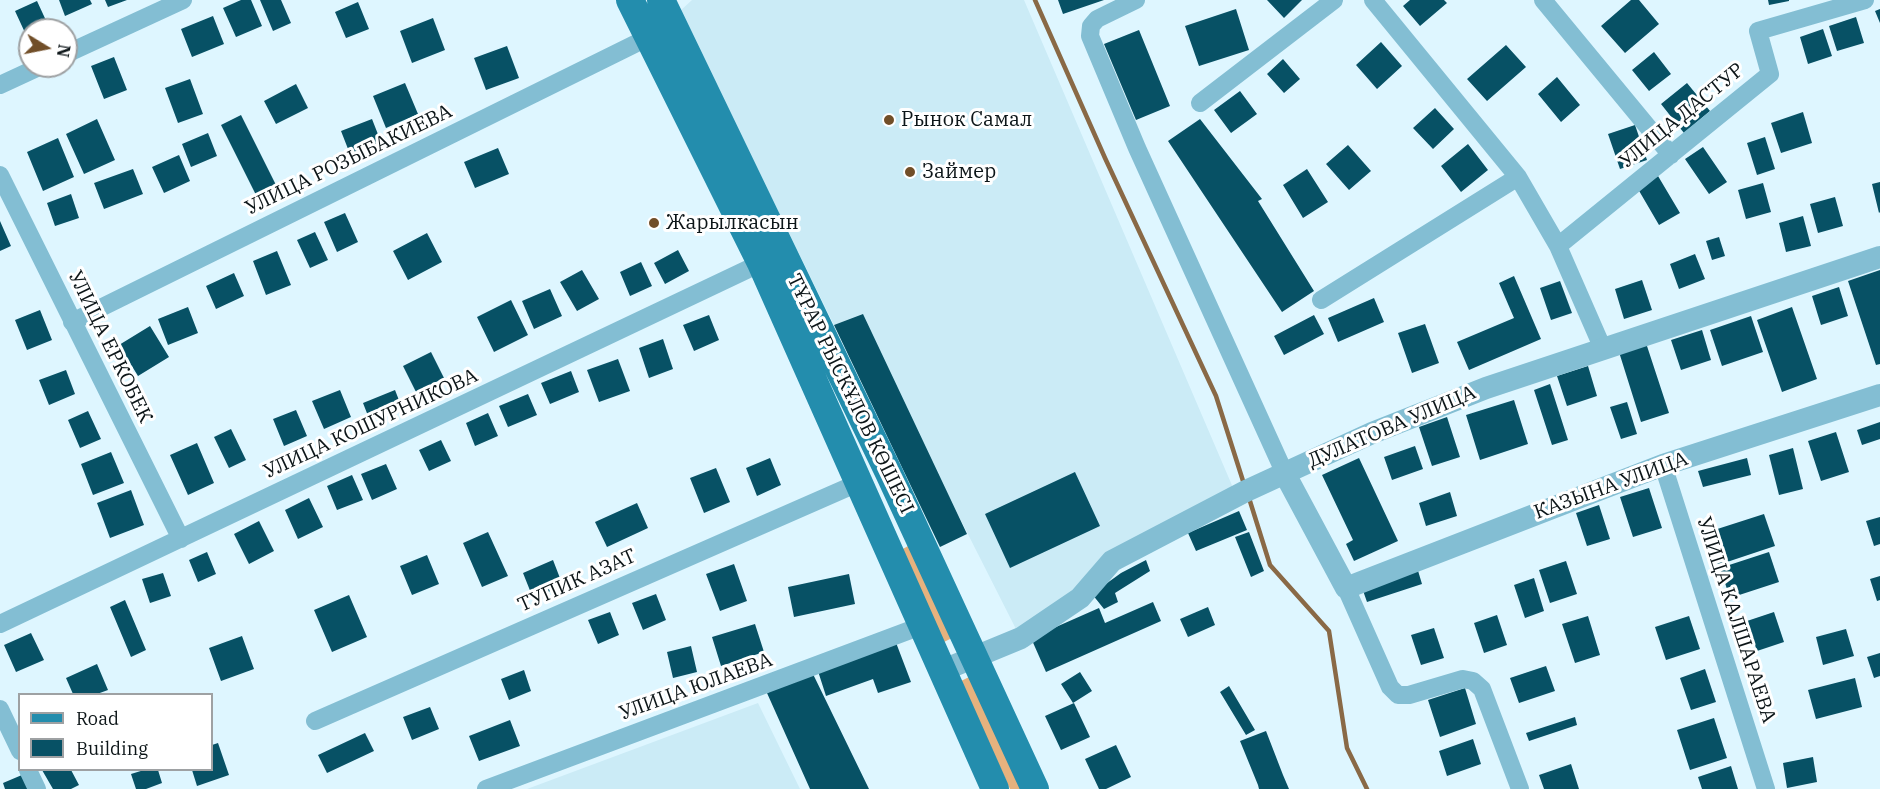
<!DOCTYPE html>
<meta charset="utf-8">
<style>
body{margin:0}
#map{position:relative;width:1880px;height:789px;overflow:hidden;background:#def6ff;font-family:"IBM Plex Serif",serif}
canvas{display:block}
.legend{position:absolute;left:18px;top:693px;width:195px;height:78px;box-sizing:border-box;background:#fff;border:2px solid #9ea1a3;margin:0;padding:8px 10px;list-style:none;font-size:18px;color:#0c1518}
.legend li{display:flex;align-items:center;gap:12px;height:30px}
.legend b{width:30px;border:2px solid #9ea1a3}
.north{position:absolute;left:18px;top:18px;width:60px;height:60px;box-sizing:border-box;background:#fff;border:2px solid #9ea1a3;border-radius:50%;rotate:100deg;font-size:16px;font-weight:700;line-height:24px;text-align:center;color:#0c1518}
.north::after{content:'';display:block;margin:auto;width:21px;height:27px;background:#714e28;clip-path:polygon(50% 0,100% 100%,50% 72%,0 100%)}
</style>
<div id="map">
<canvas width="1880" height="789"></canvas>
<ul class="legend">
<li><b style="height:8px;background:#238dad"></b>Road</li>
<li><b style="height:16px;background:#075165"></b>Building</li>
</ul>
<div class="north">N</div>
</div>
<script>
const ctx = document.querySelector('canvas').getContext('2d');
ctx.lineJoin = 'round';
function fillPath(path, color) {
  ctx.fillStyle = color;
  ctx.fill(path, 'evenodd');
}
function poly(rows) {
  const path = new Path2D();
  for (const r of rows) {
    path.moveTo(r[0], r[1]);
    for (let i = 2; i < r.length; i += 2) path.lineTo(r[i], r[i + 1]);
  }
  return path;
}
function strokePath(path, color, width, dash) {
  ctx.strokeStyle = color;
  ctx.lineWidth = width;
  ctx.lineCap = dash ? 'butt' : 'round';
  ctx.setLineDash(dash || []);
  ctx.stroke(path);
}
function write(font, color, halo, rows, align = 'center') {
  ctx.font = font + ' "IBM Plex Serif",serif';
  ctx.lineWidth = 6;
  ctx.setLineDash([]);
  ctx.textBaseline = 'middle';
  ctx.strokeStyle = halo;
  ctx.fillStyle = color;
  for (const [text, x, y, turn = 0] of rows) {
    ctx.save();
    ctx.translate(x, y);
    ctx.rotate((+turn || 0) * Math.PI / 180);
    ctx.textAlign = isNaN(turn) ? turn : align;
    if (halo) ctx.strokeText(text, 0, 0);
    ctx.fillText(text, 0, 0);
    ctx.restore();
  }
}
fillPath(poly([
 [692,0,1024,0,1234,490,1103,562,1064,611,1018,633,938,475,862,314,834,325,680,11],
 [758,703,800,789,527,789]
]), '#cbebf6');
fillPath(poly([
 [910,545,954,637,944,642,901,550],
 [971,676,1022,789,1010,789,961,681]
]), '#e6b27e');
strokePath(poly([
 [1035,0,1105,158,1216,396,1244,484],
 [1249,498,1270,565,1329,631,1347,748,1367,789]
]), '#896946', 4.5);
fillPath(poly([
 [59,0,90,0,92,4,65,16],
 [105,0,127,0,108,7],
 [241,0,251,0,262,26,236,37,223,8],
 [260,0,281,0,291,23,273,31],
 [1058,0,1104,0,1063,14],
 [1267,0,1302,0,1284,18],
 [1410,0,1444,0,1447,3,1420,26,1403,6],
 [1631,0,1639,0,1659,24,1625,53,1601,26],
 [1768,0,1789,0,1789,1,1769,5],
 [37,1,49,27,30,30,30,36,27,37,15,11],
 [358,2,369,29,346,38,335,12],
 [1236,9,1249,50,1199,66,1185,26],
 [1880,9,1880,23,1875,11],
 [213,16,224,44,192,57,181,29],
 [1856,17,1864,43,1837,51,1829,26],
 [433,18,445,50,412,63,400,31],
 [1823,29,1832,56,1808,64,1800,37],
 [1139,30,1170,106,1136,120,1104,44],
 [1381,42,1402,66,1377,89,1356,65],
 [1506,45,1526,67,1487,101,1467,79],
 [507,46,519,78,486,90,474,58],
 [1654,52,1671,74,1649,91,1632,70],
 [114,57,127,90,104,99,91,66],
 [1283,59,1300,79,1284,93,1267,74],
 [1557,77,1580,105,1561,122,1538,94],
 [190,79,203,114,178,123,165,88],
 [405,83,418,114,386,128,373,96],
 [1687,83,1710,111,1684,133,1661,104],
 [296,84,308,108,276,124,264,101],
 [1240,91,1257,114,1231,133,1214,110],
 [1435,108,1454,129,1433,149,1413,128],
 [1803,112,1812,143,1781,153,1771,123],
 [241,115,277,187,257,197,221,125],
 [97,119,115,160,84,174,66,134],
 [372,119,381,142,350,154,341,131],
 [1200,119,1262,199,1258,201,1314,291,1282,312,1168,141],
 [1635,125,1647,160,1620,169,1608,134],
 [208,133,217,156,191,167,182,144],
 [1765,137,1775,169,1757,175,1747,143],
 [58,138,74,177,43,191,27,152],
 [1468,144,1488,170,1461,192,1441,166],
 [1348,145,1371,171,1349,190,1326,164],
 [1703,147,1727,182,1709,194,1685,159],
 [498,148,509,174,475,188,464,162],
 [179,155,190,181,164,193,152,167],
 [133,169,143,194,104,209,94,183],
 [1307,169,1328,202,1303,218,1283,185],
 [1658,176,1680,213,1659,225,1638,189],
 [1880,182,1880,212,1879,213,1872,184],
 [1763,183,1771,212,1746,219,1738,190],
 [71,194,79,218,55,226,47,203],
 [1835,197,1843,226,1818,233,1810,204],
 [345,213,358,242,337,252,324,222],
 [1803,216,1811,246,1786,252,1779,223],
 [0,221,11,246,0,251],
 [315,232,328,260,310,268,297,240],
 [427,233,442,262,408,280,393,251],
 [1719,237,1725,256,1712,260,1706,241],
 [678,250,689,271,665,284,654,263],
 [277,251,291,285,266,295,253,261],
 [1695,254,1705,279,1679,289,1670,264],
 [641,262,652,286,630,296,620,272],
 [582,270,599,299,577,311,560,282],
 [1880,270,1880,364,1876,365,1848,281],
 [234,273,244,296,216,309,206,286],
 [1514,276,1541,339,1469,370,1457,342,1514,318,1499,283],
 [1642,280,1652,310,1624,319,1615,289],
 [1560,281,1572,313,1551,320,1540,288],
 [1839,287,1848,316,1821,325,1812,296],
 [550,289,562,316,534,329,522,301],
 [1374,298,1384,322,1338,342,1328,318],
 [511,300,528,335,494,352,477,317],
 [188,307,198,333,168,345,158,319],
 [1792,307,1817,379,1782,392,1757,320],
 [40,310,52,340,27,350,15,320],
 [863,314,967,534,940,547,834,325],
 [709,315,719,340,694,351,683,325],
 [1314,315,1324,334,1284,355,1274,336],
 [1751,316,1763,352,1722,366,1710,330],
 [1425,324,1439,363,1412,373,1398,333],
 [150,326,169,357,138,376,119,345],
 [1702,330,1711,360,1681,370,1671,340],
 [663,339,673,369,649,378,639,348],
 [1646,343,1669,413,1641,422,1619,352],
 [431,352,444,378,416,392,403,366],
 [618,359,630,391,599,402,587,370],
 [1588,366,1597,396,1567,406,1557,376],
 [66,370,75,394,49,405,39,380],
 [571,371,579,392,550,404,541,383],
 [1550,384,1568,440,1552,445,1534,390],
 [340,390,351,417,324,429,312,401],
 [395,390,402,408,370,421,363,403],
 [528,394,537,415,508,427,499,406],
 [1514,400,1528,444,1480,460,1466,415],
 [1627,402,1637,434,1621,439,1610,407],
 [296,410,307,436,284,446,273,419],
 [88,411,101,439,80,448,68,420],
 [488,413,498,436,475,446,466,423],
 [1447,417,1460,457,1432,466,1419,427],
 [1880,422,1880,439,1862,445,1857,430],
 [231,429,246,460,229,468,214,437],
 [1836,432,1849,472,1821,481,1808,441],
 [441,440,451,461,429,471,419,450],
 [197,443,214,483,188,495,170,455],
 [1415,446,1423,469,1392,480,1384,457],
 [1793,448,1803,489,1779,495,1769,455],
 [111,452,124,483,93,495,81,464],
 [770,458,781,485,757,496,746,468],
 [1359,458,1398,541,1354,561,1346,544,1353,540,1322,475],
 [1747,458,1751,475,1703,487,1698,471],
 [386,464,397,489,372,500,361,474],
 [716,468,730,502,704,513,690,478],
 [1075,472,1100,526,1010,568,985,514],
 [352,475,363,500,337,510,327,486],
 [1649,488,1662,528,1633,537,1620,497],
 [131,490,144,525,110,538,97,503],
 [1450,492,1457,516,1426,526,1419,503],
 [309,498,323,527,298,539,285,510],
 [637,503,648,528,607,547,595,522],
 [1599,505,1610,539,1587,546,1576,513],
 [1239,511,1247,530,1196,551,1188,533],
 [1764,514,1775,546,1718,565,1708,532],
 [1880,517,1880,544,1874,546,1866,521],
 [259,521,274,551,249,564,234,534],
 [488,532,508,576,482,587,463,543],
 [1249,532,1264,571,1251,577,1235,537],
 [207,552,216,574,198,582,189,560],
 [1769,552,1779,582,1730,598,1720,568],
 [427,555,439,584,412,595,400,566],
 [553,560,563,586,533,598,523,573],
 [1146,560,1150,571,1115,593,1118,602,1104,609,1092,594,1121,573],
 [1566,561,1577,594,1550,603,1539,570],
 [734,564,747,601,720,611,706,574],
 [1416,564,1422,584,1367,602,1360,582],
 [163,573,171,596,150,603,142,579],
 [849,574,855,604,794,617,788,587],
 [1880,576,1880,600,1877,601,1870,579],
 [1534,578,1544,611,1525,618,1514,585],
 [656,594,666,620,643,630,632,603],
 [349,595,367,637,332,652,314,610],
 [125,600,146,650,131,657,110,607],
 [1153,602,1161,621,1046,672,1031,638,1099,608,1105,623],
 [1208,607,1215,625,1188,637,1180,619],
 [610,612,619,635,598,644,588,620],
 [1774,612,1784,642,1757,651,1747,621],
 [1497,615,1507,645,1484,653,1474,623],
 [1588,616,1600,655,1575,663,1562,624],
 [1689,616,1700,649,1666,660,1655,627],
 [755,624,764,652,721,666,712,637],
 [1434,628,1444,658,1421,665,1411,635],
 [1846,629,1854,656,1823,665,1816,637],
 [31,633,44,660,16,672,4,645],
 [242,636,254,669,221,681,209,648],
 [895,640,911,682,878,693,873,679,826,696,817,668],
 [691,646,697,672,673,678,667,652],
 [1880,653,1880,676,1874,678,1867,657],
 [97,664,108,690,97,694,73,694,66,678],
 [1546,666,1555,691,1519,703,1510,678],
 [1705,669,1716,702,1691,710,1680,678],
 [524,670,531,691,509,700,501,679],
 [812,672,869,789,810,789,767,693],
 [1080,672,1092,691,1073,703,1061,684],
 [1855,678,1862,707,1816,719,1808,690],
 [1229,686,1255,730,1246,735,1220,692],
 [1465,688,1476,724,1440,737,1428,700],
 [1074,703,1090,737,1061,750,1045,716],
 [430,707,439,729,412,740,403,717],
 [1575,717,1577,725,1529,741,1526,733],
 [1714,718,1727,758,1690,770,1677,730],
 [510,720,520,746,479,761,469,736],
 [1266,731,1283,775,1289,789,1259,789,1258,785,1240,741],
 [365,733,374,751,327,773,318,755],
 [1473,739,1481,764,1447,776,1439,751],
 [218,743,229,775,197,786,192,770,212,770,212,745],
 [1116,745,1131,777,1106,789,1099,789,1085,759],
 [1813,757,1817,782,1787,788,1783,763],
 [1571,764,1579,789,1544,789,1539,775],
 [1731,766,1738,789,1702,789,1698,777],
 [42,770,71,770,79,785,71,789,53,789],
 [144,770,158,770,162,783,146,789,136,789,131,774],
 [29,772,36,789,5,789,3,783]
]), '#075165');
strokePath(poly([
 [1136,0,1097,19,1091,26,1090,36,1137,148,1285,474],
 [1373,0,1518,177,1558,246,1603,349],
 [1543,0,1671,155],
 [66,54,183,0],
 [0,85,41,66],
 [1200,103,1334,0],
 [0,175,181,539],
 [1558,246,1770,74,1758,31,1865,0],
 [1321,300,1518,177],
 [72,322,647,38],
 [1663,465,1766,789],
 [1346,588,1390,687,1398,695,1409,695,1463,679,1473,681,1482,689,1520,789],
 [0,624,761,263],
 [0,709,20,751],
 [315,721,858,483],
 [28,770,37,789],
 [486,789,921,626]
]), '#83bed3', 18);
strokePath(poly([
 [1285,474,1346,588,1663,465,1880,395],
 [941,671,1021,638,1080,598,1112,561,1246,491,1372,433,1486,388,1880,257]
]), '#83bed3', 22);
strokePath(poly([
 [630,0,761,263,995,789],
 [661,0,889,473,1035,789]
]), '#238dad', 28);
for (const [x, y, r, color] of [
 [889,120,6,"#714e28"],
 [910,172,6,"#714e28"],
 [654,223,6,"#714e28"]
]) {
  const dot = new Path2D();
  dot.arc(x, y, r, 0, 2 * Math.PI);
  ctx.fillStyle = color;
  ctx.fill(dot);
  strokePath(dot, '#fff', 2);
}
write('20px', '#0c1518', '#fff', [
 ["УЛИЦА ДАСТУР",1682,116,-39],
 ["УЛИЦА РОЗЫБАКИЕВА",349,160,-26],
 ["УЛИЦА ЕРКОБЕК",110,347,64],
 ["ТҰРАР РЫСКҰЛОВ КӨШЕСІ",850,394,64],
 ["УЛИЦА КОШУРНИКОВА",371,424,-25],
 ["ДУЛАТОВА УЛИЦА",1392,427,-23],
 ["КАЗЫНА УЛИЦА",1611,486,-20],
 ["ТУПИК АЗАТ",577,581,-24],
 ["УЛИЦА КАЛШАРАЕВА",1736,620,72],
 ["УЛИЦА ЮЛАЕВА",696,687,-20]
]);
write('20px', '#0c1518', '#fff', [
 ["Рынок Самал",901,120],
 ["Займер",922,172],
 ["Жарылкасын",666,223]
], 'left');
</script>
